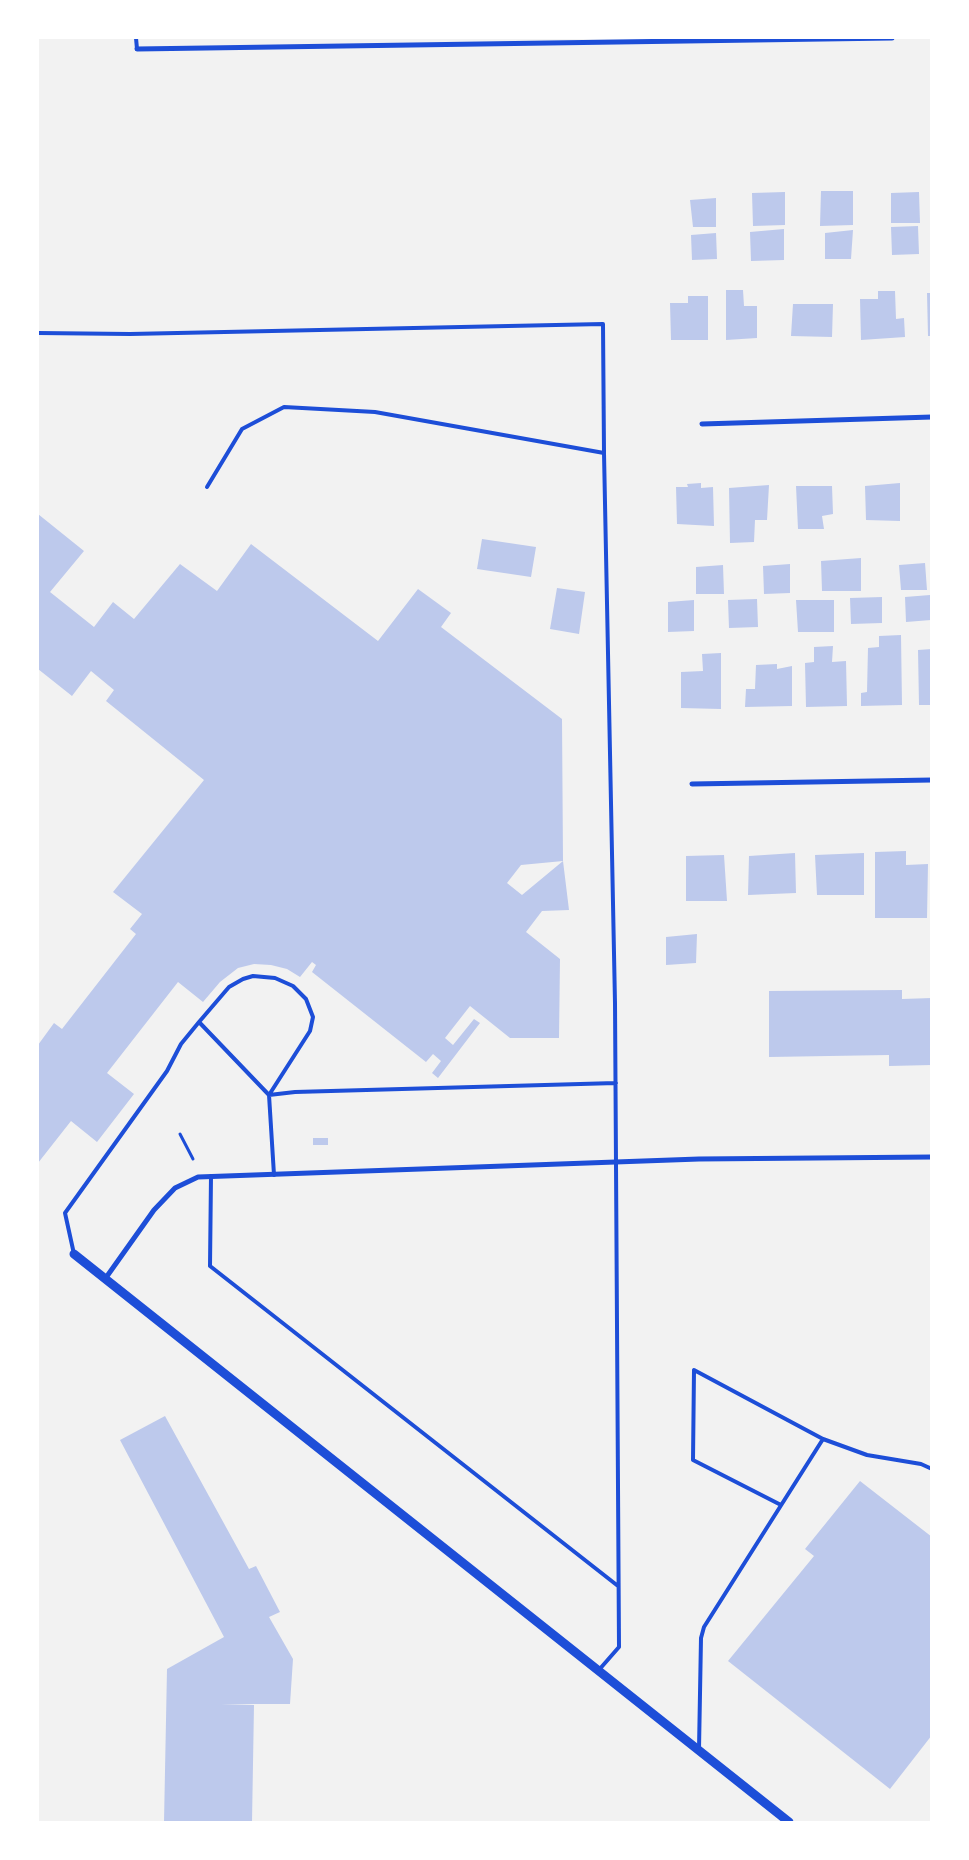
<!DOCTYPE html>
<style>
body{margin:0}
#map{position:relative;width:969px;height:1860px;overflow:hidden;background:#f2f2f2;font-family:"Sofia Sans Condensed",sans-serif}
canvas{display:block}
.frame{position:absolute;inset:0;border:39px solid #fff;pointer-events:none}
</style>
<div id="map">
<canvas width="969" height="1860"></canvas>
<div class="frame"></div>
</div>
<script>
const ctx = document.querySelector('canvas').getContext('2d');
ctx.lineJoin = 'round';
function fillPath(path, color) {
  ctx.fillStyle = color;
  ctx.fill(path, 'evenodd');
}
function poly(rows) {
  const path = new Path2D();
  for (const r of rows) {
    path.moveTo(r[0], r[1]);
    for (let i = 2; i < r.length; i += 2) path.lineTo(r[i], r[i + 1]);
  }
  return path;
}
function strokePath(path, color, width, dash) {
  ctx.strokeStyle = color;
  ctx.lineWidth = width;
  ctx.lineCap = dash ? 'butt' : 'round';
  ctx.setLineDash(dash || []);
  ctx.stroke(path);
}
fillPath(poly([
 [821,191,853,191,853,225,820,226],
 [785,192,785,225,753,226,752,193],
 [919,192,920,223,891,223,891,193],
 [716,198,716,227,693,227,690,200],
 [918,226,919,254,892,255,891,227],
 [784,229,784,260,751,261,750,232],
 [853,230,851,259,825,259,825,233],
 [716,233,717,259,692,260,691,235],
 [726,290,743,290,744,306,757,306,757,338,726,340],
 [878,291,895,291,896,319,904,318,905,337,861,340,860,299,878,299],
 [927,293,932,293,932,336,928,336],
 [688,296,708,296,708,340,671,340,670,303,688,303],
 [793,304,833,304,832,337,791,336],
 [701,483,701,488,713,487,714,526,677,524,676,487,688,487,687,484],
 [900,483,900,521,866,520,865,486],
 [769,485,767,520,755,520,754,542,730,543,729,488],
 [796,486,832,486,833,514,822,516,824,529,798,529],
 [38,514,84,551,50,592,94,627,113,602,134,619,180,564,217,591,251,544,378,641,418,589,451,613,441,627,562,719,563,861,521,865,507,883,522,895,563,861,569,910,542,911,526,932,560,959,559,1038,510,1038,470,1006,445,1038,453,1045,474,1019,480,1023,438,1078,432,1073,441,1061,433,1054,426,1062,312,972,316,965,312,962,300,977,287,969,271,965,254,964,238,968,220,982,203,1002,178,982,107,1073,134,1094,97,1142,71,1121,38,1163,38,1045,54,1023,62,1029,136,934,130,929,142,914,113,892,204,780,106,701,114,690,91,671,72,696,38,669],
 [482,539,536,547,531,577,477,569],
 [861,558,861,591,822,591,821,561],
 [925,563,927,590,901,590,899,565],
 [790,564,790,593,764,594,763,566],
 [723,565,724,594,696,594,696,567],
 [557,588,585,592,579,634,550,629],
 [930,595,931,620,906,622,905,597],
 [882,597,882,623,851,624,850,598],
 [757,599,758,627,729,628,728,600],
 [694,600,694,631,668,632,668,602],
 [796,600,834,600,834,632,798,632],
 [901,635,902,705,861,706,861,693,867,692,868,648,879,647,879,636],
 [833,646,832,662,846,661,847,706,806,707,805,663,814,662,814,647],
 [932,649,932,705,919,705,918,650],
 [721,653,721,709,681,708,681,672,703,671,702,654],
 [777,664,777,669,792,666,792,706,745,707,746,689,755,689,756,665],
 [906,851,906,865,928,864,927,918,875,918,875,852],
 [795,853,796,893,748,895,749,856],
 [864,853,864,895,817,895,815,855],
 [724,855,727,901,686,901,686,856],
 [697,934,696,963,666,965,666,937],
 [902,990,902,999,932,998,932,1065,889,1066,889,1055,769,1057,769,991],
 [313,1138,328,1138,328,1145,313,1145],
 [165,1416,249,1569,256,1566,280,1612,269,1617,293,1659,290,1704,221,1704,254,1705,252,1822,164,1822,167,1669,224,1637,120,1440],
 [860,1481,932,1537,932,1735,890,1789,728,1661,814,1556,805,1549]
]), '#bdc9ec');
strokePath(poly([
 [180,1134,193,1159]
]), '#1d4ed8', 3);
strokePath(poly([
 [136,38,137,49],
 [38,333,130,334,603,324,604,453],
 [207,487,242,429,284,407,375,412,604,453,615,1003,619,1647,598,1671],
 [199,1022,269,1095],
 [269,1095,295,1092,616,1083],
 [211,1176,210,1266,618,1586],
 [74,1254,65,1213,167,1071,181,1044,199,1022,229,987,243,979,253,976,275,978,293,986,306,999,313,1017,310,1031,269,1095,274,1175],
 [823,1439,867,1455,921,1464,932,1469],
 [699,1749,701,1638,704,1627,823,1439,694,1370,693,1460,781,1505]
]), '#1d4ed8', 4);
strokePath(poly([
 [137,49,892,38],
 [702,424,932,417],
 [692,784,932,780],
 [105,1279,154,1210,175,1188,198,1177,699,1159,932,1157]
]), '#1d4ed8', 5);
strokePath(poly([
 [74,1254,789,1822]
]), '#1d4ed8', 9);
</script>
